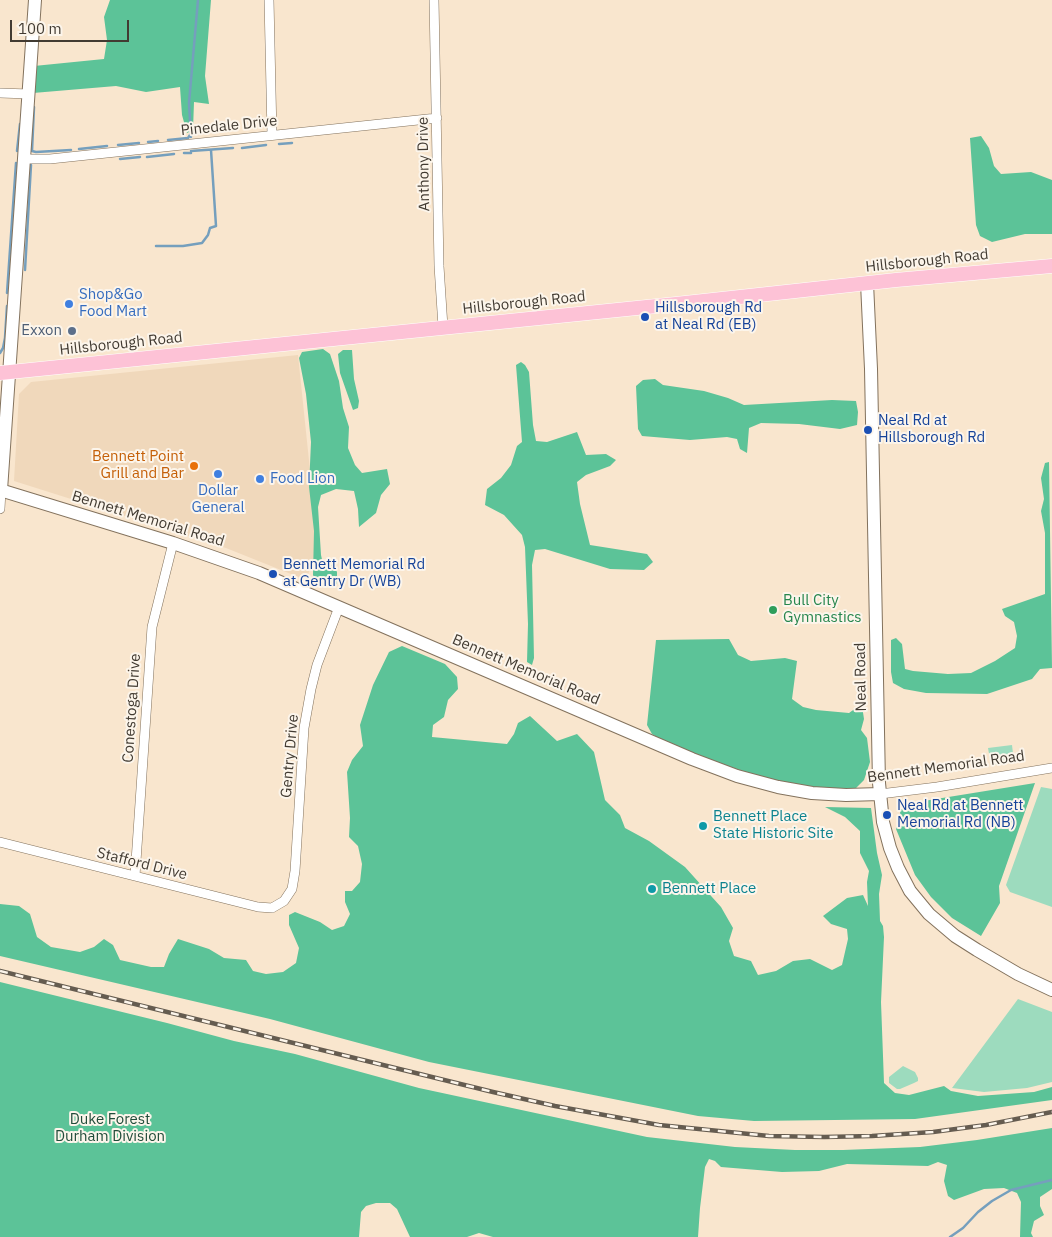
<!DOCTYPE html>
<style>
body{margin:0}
#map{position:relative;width:1052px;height:1237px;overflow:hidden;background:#f9e6ce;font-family:"IBM Plex Sans",sans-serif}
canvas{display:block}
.scale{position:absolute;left:10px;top:20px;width:119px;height:22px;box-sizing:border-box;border:2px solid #423b32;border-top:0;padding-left:6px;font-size:15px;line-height:18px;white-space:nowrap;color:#423b32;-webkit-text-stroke:4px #fcf5eb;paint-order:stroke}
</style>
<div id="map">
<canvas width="1052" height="1237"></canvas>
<div class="scale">100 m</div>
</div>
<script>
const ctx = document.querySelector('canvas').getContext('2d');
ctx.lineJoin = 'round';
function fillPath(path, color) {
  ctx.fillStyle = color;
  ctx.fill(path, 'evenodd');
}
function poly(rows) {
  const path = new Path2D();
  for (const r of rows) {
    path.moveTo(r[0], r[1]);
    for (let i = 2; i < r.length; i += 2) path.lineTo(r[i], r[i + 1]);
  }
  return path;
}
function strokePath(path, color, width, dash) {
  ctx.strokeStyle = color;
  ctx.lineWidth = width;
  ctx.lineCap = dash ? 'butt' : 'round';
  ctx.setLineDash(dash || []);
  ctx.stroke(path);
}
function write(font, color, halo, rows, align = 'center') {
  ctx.font = font + ' "IBM Plex Sans",sans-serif';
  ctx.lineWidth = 4;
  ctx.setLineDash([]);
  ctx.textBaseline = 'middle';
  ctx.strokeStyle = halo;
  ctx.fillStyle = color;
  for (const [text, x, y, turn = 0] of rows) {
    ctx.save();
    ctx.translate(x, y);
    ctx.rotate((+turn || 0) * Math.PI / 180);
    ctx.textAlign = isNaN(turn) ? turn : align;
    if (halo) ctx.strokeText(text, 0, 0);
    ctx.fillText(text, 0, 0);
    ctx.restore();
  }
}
fillPath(poly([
 [298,355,318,547,306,580,226,548,14,481,19,394,31,382]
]), '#f0d8bb');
fillPath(poly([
 [1012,745,1014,762,991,765,988,748],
 [1041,787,1052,789,1052,907,1010,892,1006,885],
 [1018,999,1052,1012,1052,1082,1027,1088,984,1092,952,1088],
 [903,1066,915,1072,918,1078,918,1081,914,1083,900,1089,897,1089,889,1083,889,1077]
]), '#9ddbbe');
fillPath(poly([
 [110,0,211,0,205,76,209,104,194,102,193,130,187,133,182,115,180,87,146,92,116,86,33,93,34,66,104,59,107,40,104,17],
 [981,136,989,148,994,166,1001,174,1031,172,1052,180,1052,234,1025,234,992,242,980,236,976,225,970,138],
 [323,349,330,354,339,381,343,408,349,427,348,448,355,465,362,473,387,469,390,484,381,495,376,513,359,527,358,509,354,491,336,489,321,495,318,507,321,555,323,564,333,565,337,572,337,584,329,587,317,583,313,575,314,531,309,487,311,442,306,394,299,358,302,352],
 [343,350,352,350,354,379,359,401,358,408,353,410,340,373,338,354],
 [521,362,525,365,529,372,533,425,536,441,547,442,577,432,586,455,606,454,616,460,610,466,586,475,577,482,580,504,590,545,647,554,653,562,644,570,610,569,545,549,535,550,532,565,534,658,532,665,527,662,528,624,525,547,522,535,504,515,485,505,487,489,501,478,511,465,517,446,522,442,516,365],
 [655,379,663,385,704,391,728,398,744,405,832,400,856,401,858,412,857,425,840,429,799,424,761,423,749,428,747,453,740,449,737,439,727,437,690,440,642,436,638,429,636,386,643,380],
 [1049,462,1052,668,1040,669,1032,679,987,694,926,693,904,689,893,683,891,672,891,640,896,638,902,644,905,669,913,671,948,674,971,673,995,661,1015,648,1017,636,1014,622,1005,616,1002,609,1045,594,1045,533,1041,511,1044,499,1041,478,1045,463],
 [729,639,738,655,751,661,785,658,797,661,792,699,803,707,816,710,849,713,856,708,862,706,864,719,861,730,867,738,870,762,864,780,854,790,794,789,671,746,652,734,647,725,656,640],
 [402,646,445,664,457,677,458,689,448,700,444,717,433,725,432,737,507,744,514,734,518,723,530,716,557,741,577,734,594,752,605,800,620,815,625,828,649,841,685,867,721,907,733,928,729,941,734,956,751,961,758,975,776,971,793,961,810,959,832,970,842,965,848,939,847,929,831,924,823,916,847,898,863,895,868,906,867,882,869,871,860,853,860,831,845,817,825,807,871,808,877,853,882,875,879,894,880,921,883,926,884,937,881,1002,884,1083,895,1093,909,1095,944,1086,951,1091,978,1096,1034,1092,1052,1087,1052,1100,915,1119,754,1121,698,1116,429,1062,270,1019,0,956,0,904,19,906,30,914,37,937,51,947,80,952,94,947,104,939,113,945,120,960,151,967,164,967,169,954,178,939,209,949,224,958,246,960,253,971,266,974,283,972,296,963,299,948,289,925,289,915,295,912,320,922,332,930,344,926,350,914,345,902,345,891,352,891,360,882,362,864,358,846,349,837,350,818,347,772,352,760,363,746,360,725,373,685,389,652],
 [1035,783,999,886,1000,903,981,936,952,918,931,897,915,875,896,829,901,818,899,805],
 [0,982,167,1023,234,1041,295,1054,419,1088,647,1137,735,1147,795,1150,843,1150,920,1147,977,1140,1052,1128,1052,1189,1040,1197,1040,1206,1044,1215,1034,1221,1031,1233,1033,1237,1020,1237,1021,1202,1017,1193,1004,1188,984,1189,954,1200,948,1196,944,1181,947,1165,938,1162,928,1166,847,1164,819,1171,782,1172,721,1167,715,1161,709,1159,705,1167,700,1208,698,1237,493,1237,479,1233,467,1237,410,1237,397,1209,390,1203,376,1203,366,1206,361,1212,359,1237,0,1237]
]), '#5cc398');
strokePath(poly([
 [34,107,32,151,36,152,71,150],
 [191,137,189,103,198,0],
 [168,140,188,138,190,135],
 [148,142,158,141],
 [279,144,292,143],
 [118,145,139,143],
 [242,148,266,145],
 [79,149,107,146],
 [17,151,20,124],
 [191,151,233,148],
 [184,153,191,153],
 [147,157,174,154],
 [120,159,140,157],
 [156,246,183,246,202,243,208,235,210,228,216,226,211,150],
 [25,270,31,165],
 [7,293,16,163],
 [0,353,3,348,5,338,7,306],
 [950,1237,963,1228,978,1212,992,1201,1011,1190,1052,1180]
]), '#759fbd', 2.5);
const street = poly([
 [269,0,272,135],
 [434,0,439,266,443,327],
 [0,93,29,94],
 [24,159,50,159,437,118],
 [0,509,1,490],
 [880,794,937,787,1052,768],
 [0,842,258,907,272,908,284,901,292,889,295,871,304,728,311,689,317,665,339,607],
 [135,876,152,627,173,543]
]);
const secondary = poly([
 [867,283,871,369,879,783,883,822,890,848,898,868,910,891,929,914,955,936,977,950,1018,974,1052,990],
 [0,490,173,543,259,573,692,759,737,776,778,787,812,793,846,795,880,794],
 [1,490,35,0]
]);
const primary = poly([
 [0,373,676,304,896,280,1052,266]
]);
strokePath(street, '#83725d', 10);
strokePath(secondary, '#83725d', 14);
strokePath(primary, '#fff', 15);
strokePath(street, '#fff', 9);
strokePath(secondary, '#fff', 12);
strokePath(primary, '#fdc2d6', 14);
const rail = poly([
 [0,971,493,1092,555,1106,659,1125,769,1136,824,1137,872,1136,933,1132,986,1125,1052,1112]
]);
strokePath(rail, '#655c50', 4.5);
strokePath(rail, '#fcf5eb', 2.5, [8]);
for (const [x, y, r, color] of [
 [69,304,5,"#3f7fe0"],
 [645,317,5,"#1a4fb4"],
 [72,331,5,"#5c6f8a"],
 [868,430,5,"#1a4fb4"],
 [194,466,5,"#e8710a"],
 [218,474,5,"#3f7fe0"],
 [260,479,5,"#3f7fe0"],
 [273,574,5,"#1a4fb4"],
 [773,610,5,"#2e9e5b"],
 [887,815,5,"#1a4fb4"],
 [703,826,5,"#0f9aa8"],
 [652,889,5,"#0f9aa8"]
]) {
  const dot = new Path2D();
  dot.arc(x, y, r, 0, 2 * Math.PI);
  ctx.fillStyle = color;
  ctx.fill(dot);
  strokePath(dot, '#fcf5eb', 2);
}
write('15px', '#423b32', '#fcf5eb', [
 ["Pinedale Drive",229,126,-6],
 ["Anthony Drive",424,164,-91],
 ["Hillsborough Road",927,261,-6],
 ["Hillsborough Road",524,303,-6],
 ["Hillsborough Road",121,344,-6],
 ["Bennett Memorial Road",148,519,17],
 ["Bennett Memorial Road",526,670,23],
 ["Neal Road",861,677,-91],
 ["Conestoga Drive",132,708,-86],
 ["Gentry Drive",290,756,-85],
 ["Bennett Memorial Road",946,767,-8],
 ["Stafford Drive",142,864,14]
]);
write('15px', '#366cbe', '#fcf5eb', [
 ["Shop&Go",79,295],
 ["Food Mart",79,312],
 ["Food Lion",270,479],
 ["Dollar",218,491,"center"],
 ["General",218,508,"center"]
], 'left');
write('15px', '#164399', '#fcf5eb', [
 ["Hillsborough Rd",655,308],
 ["at Neal Rd (EB)",655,325],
 ["Neal Rd at",878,421],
 ["Hillsborough Rd",878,438],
 ["Bennett Memorial Rd",283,565],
 ["at Gentry Dr (WB)",283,582],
 ["Neal Rd at Bennett",897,806],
 ["Memorial Rd (NB)",897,823]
], 'left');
write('15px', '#4e5e75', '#fcf5eb', [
 ["Exxon",62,331]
], 'right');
write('15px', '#c56008', '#fcf5eb', [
 ["Bennett Point",184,457],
 ["Grill and Bar",184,474]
], 'right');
write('15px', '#27864d', '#fcf5eb', [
 ["Bull City",783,601],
 ["Gymnastics",783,618]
], 'left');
write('15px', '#0d838f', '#fcf5eb', [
 ["Bennett Place",713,817],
 ["State Historic Site",713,834],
 ["Bennett Place",662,889]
], 'left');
write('15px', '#214c3a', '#fcf5eb', [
 ["Duke Forest",110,1120],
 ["Durham Division",110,1137]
]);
</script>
